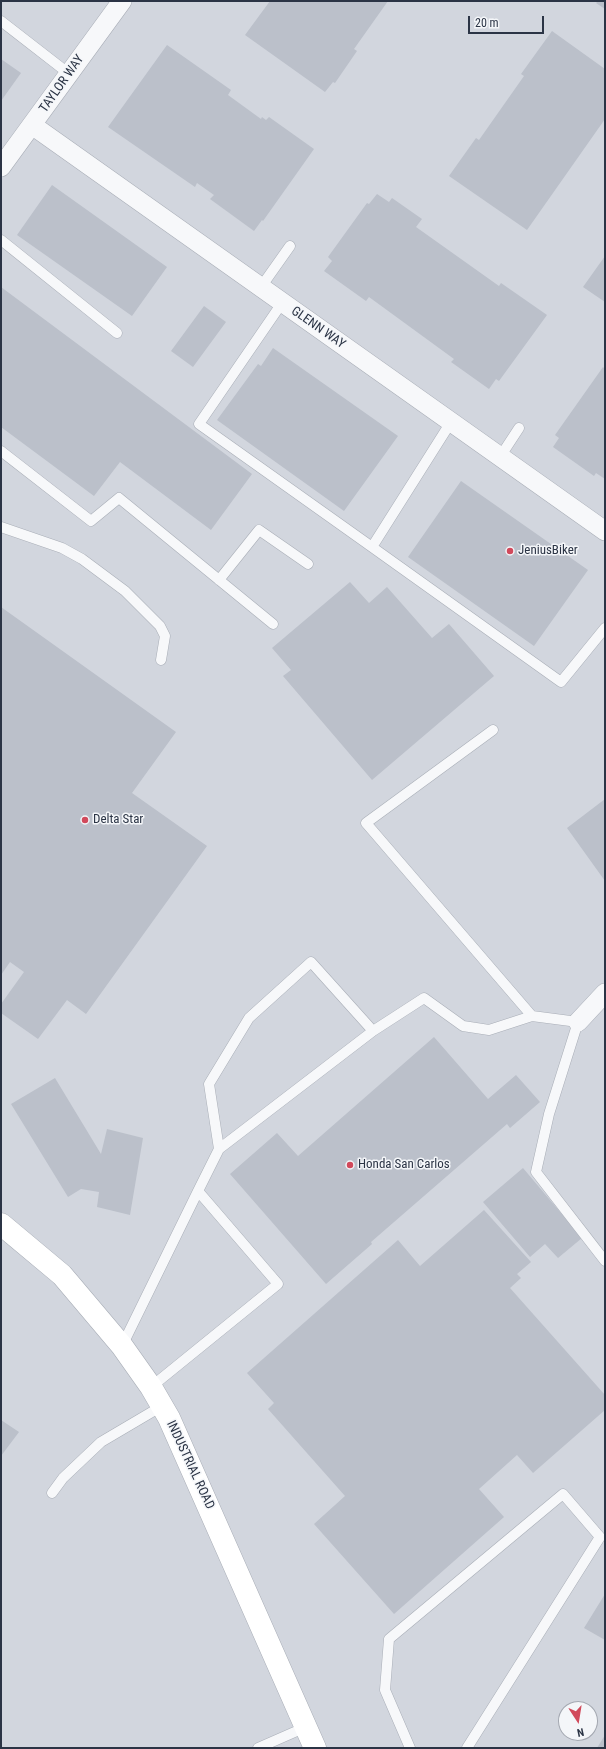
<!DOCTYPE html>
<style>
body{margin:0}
#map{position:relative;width:606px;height:1749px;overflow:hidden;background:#e4e7ec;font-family:"Roboto Condensed",sans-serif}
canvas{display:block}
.frame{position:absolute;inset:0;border:2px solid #2b3445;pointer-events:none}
.north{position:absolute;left:558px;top:1701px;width:40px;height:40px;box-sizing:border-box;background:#f4f6f9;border:1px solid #a4a8b1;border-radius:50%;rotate:168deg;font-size:11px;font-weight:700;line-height:16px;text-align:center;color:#2b3445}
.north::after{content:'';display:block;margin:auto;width:14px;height:18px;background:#d1495b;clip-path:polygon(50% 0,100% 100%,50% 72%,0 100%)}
.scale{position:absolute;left:468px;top:16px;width:76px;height:18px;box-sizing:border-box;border:2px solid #2b3445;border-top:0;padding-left:5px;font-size:12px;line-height:14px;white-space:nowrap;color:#2b3445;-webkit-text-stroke:3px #f4f6f9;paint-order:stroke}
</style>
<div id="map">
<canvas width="606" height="1749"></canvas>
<div class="frame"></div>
<div class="north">N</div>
<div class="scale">20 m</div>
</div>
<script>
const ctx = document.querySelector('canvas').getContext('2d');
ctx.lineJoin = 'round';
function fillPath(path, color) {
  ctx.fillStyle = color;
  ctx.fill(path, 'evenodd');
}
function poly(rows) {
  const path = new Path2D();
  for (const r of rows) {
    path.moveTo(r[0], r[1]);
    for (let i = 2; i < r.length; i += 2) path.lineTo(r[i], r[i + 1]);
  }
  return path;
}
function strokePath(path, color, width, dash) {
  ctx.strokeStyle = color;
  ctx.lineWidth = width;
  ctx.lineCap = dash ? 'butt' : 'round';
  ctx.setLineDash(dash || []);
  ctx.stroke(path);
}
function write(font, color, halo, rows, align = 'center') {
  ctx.font = font + ' "Roboto Condensed",sans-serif';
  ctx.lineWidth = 3;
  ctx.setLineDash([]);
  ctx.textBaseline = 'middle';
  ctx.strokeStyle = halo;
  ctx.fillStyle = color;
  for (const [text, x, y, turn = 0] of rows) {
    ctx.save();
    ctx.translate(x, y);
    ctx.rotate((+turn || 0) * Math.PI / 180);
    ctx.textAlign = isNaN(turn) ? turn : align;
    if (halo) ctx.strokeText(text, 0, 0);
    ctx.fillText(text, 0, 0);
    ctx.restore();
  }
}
fillPath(poly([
 [1,1,605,1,605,1748,1,1748],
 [566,1709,590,1709,590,1733,566,1733]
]), '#d2d6de');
fillPath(poly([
 [270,1,388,1,354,49,357,51,335,83,333,82,325,92,245,35],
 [598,1,605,1,605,9,596,3],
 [552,31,605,69,605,119,527,230,449,176,476,138,479,140,524,76,521,74],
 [167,45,231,90,228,95,261,119,262,117,266,120,269,117,314,149,263,221,262,220,254,231,210,199,214,195,197,183,195,187,108,127],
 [1,59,21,73,1,101],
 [52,185,167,267,132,316,17,235],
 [377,194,389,202,392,198,422,219,416,227,499,286,501,283,547,315,499,381,496,379,489,389,451,362,454,359,369,297,366,301,324,271,332,261,328,257,367,203,369,204],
 [605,256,605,302,583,287],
 [1,287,252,474,211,530,120,462,94,496,1,427],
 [204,306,226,322,193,367,171,351],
 [273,348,398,436,344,511,217,420,258,364,261,366],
 [603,367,605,369,605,479,596,473,594,476,553,447,559,438,555,435],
 [461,481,588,570,534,646,408,557],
 [350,582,369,603,387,587,432,638,449,624,494,676,372,780,283,676,291,670,272,648],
 [1,607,176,732,132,793,207,846,86,1014,67,1000,38,1039,1,1013,1,1004,24,972,10,962,1,975],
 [605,799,605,881,567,828],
 [434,1037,488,1099,516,1075,540,1102,510,1128,507,1124,371,1242,372,1244,326,1284,230,1174,277,1133,298,1156],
 [55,1078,101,1154,107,1129,143,1138,130,1215,97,1207,99,1192,81,1189,68,1197,11,1104],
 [523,1168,582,1238,558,1258,545,1244,530,1257,483,1202],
 [484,1210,531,1262,517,1274,521,1278,510,1288,605,1395,605,1410,533,1473,517,1455,479,1489,504,1517,394,1614,314,1524,345,1496,268,1409,274,1403,247,1373,398,1240,420,1266],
 [1,1420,19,1432,1,1456],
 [605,1594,605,1640,584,1628],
 [605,1735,605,1748,597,1748]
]), '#bbc0ca');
const service = poly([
 [1,21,68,73],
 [1,240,117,333],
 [261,287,290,246],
 [282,303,199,424,372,547],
 [451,422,372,547,561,682,605,628],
 [1,451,91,521,119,498,273,624],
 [500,457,519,428],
 [1,527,62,548,82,559,125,591,160,626,165,636,161,660],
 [219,580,259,530,308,564],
 [493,730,366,823,532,1016,578,1022,549,1114,536,1172,605,1261],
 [373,1031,424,998,463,1026,489,1030,532,1016],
 [198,1191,219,1149,373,1031,311,962,249,1018,209,1084,219,1149],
 [122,1346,198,1191,278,1284,151,1387],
 [52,1493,63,1478,101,1442,162,1406],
 [258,1748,306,1727],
 [410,1748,385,1690,389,1639,563,1494,600,1537,467,1748]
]);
const minor = poly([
 [32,125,605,531],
 [1,167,122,1],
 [578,1022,605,993]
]);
const secondary = poly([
 [1,1224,62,1275,122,1346,151,1387,169,1418,315,1748]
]);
strokePath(service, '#a9aeb7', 11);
strokePath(minor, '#a9aeb7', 20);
strokePath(secondary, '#a9aeb7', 23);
strokePath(service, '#f7f8fa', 10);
strokePath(minor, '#f7f8fa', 19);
strokePath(secondary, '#fff', 22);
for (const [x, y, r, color] of [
 [510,551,4,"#d1495b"],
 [85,820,4,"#d1495b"],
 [350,1165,4,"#d1495b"]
]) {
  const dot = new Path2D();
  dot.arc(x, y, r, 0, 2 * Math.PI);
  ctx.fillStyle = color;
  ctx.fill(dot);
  strokePath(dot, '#f4f6f9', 1.5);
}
write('13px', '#2b3445', '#f4f6f9', [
 ["TAYLOR WAY",62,84,-55],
 ["GLENN WAY",318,328,35],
 ["INDUSTRIAL ROAD",190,1465,65]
]);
write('13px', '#2b3445', '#f4f6f9', [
 ["JeniusBiker",518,551],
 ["Delta Star",93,820],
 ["Honda San Carlos",358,1165]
], 'left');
</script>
